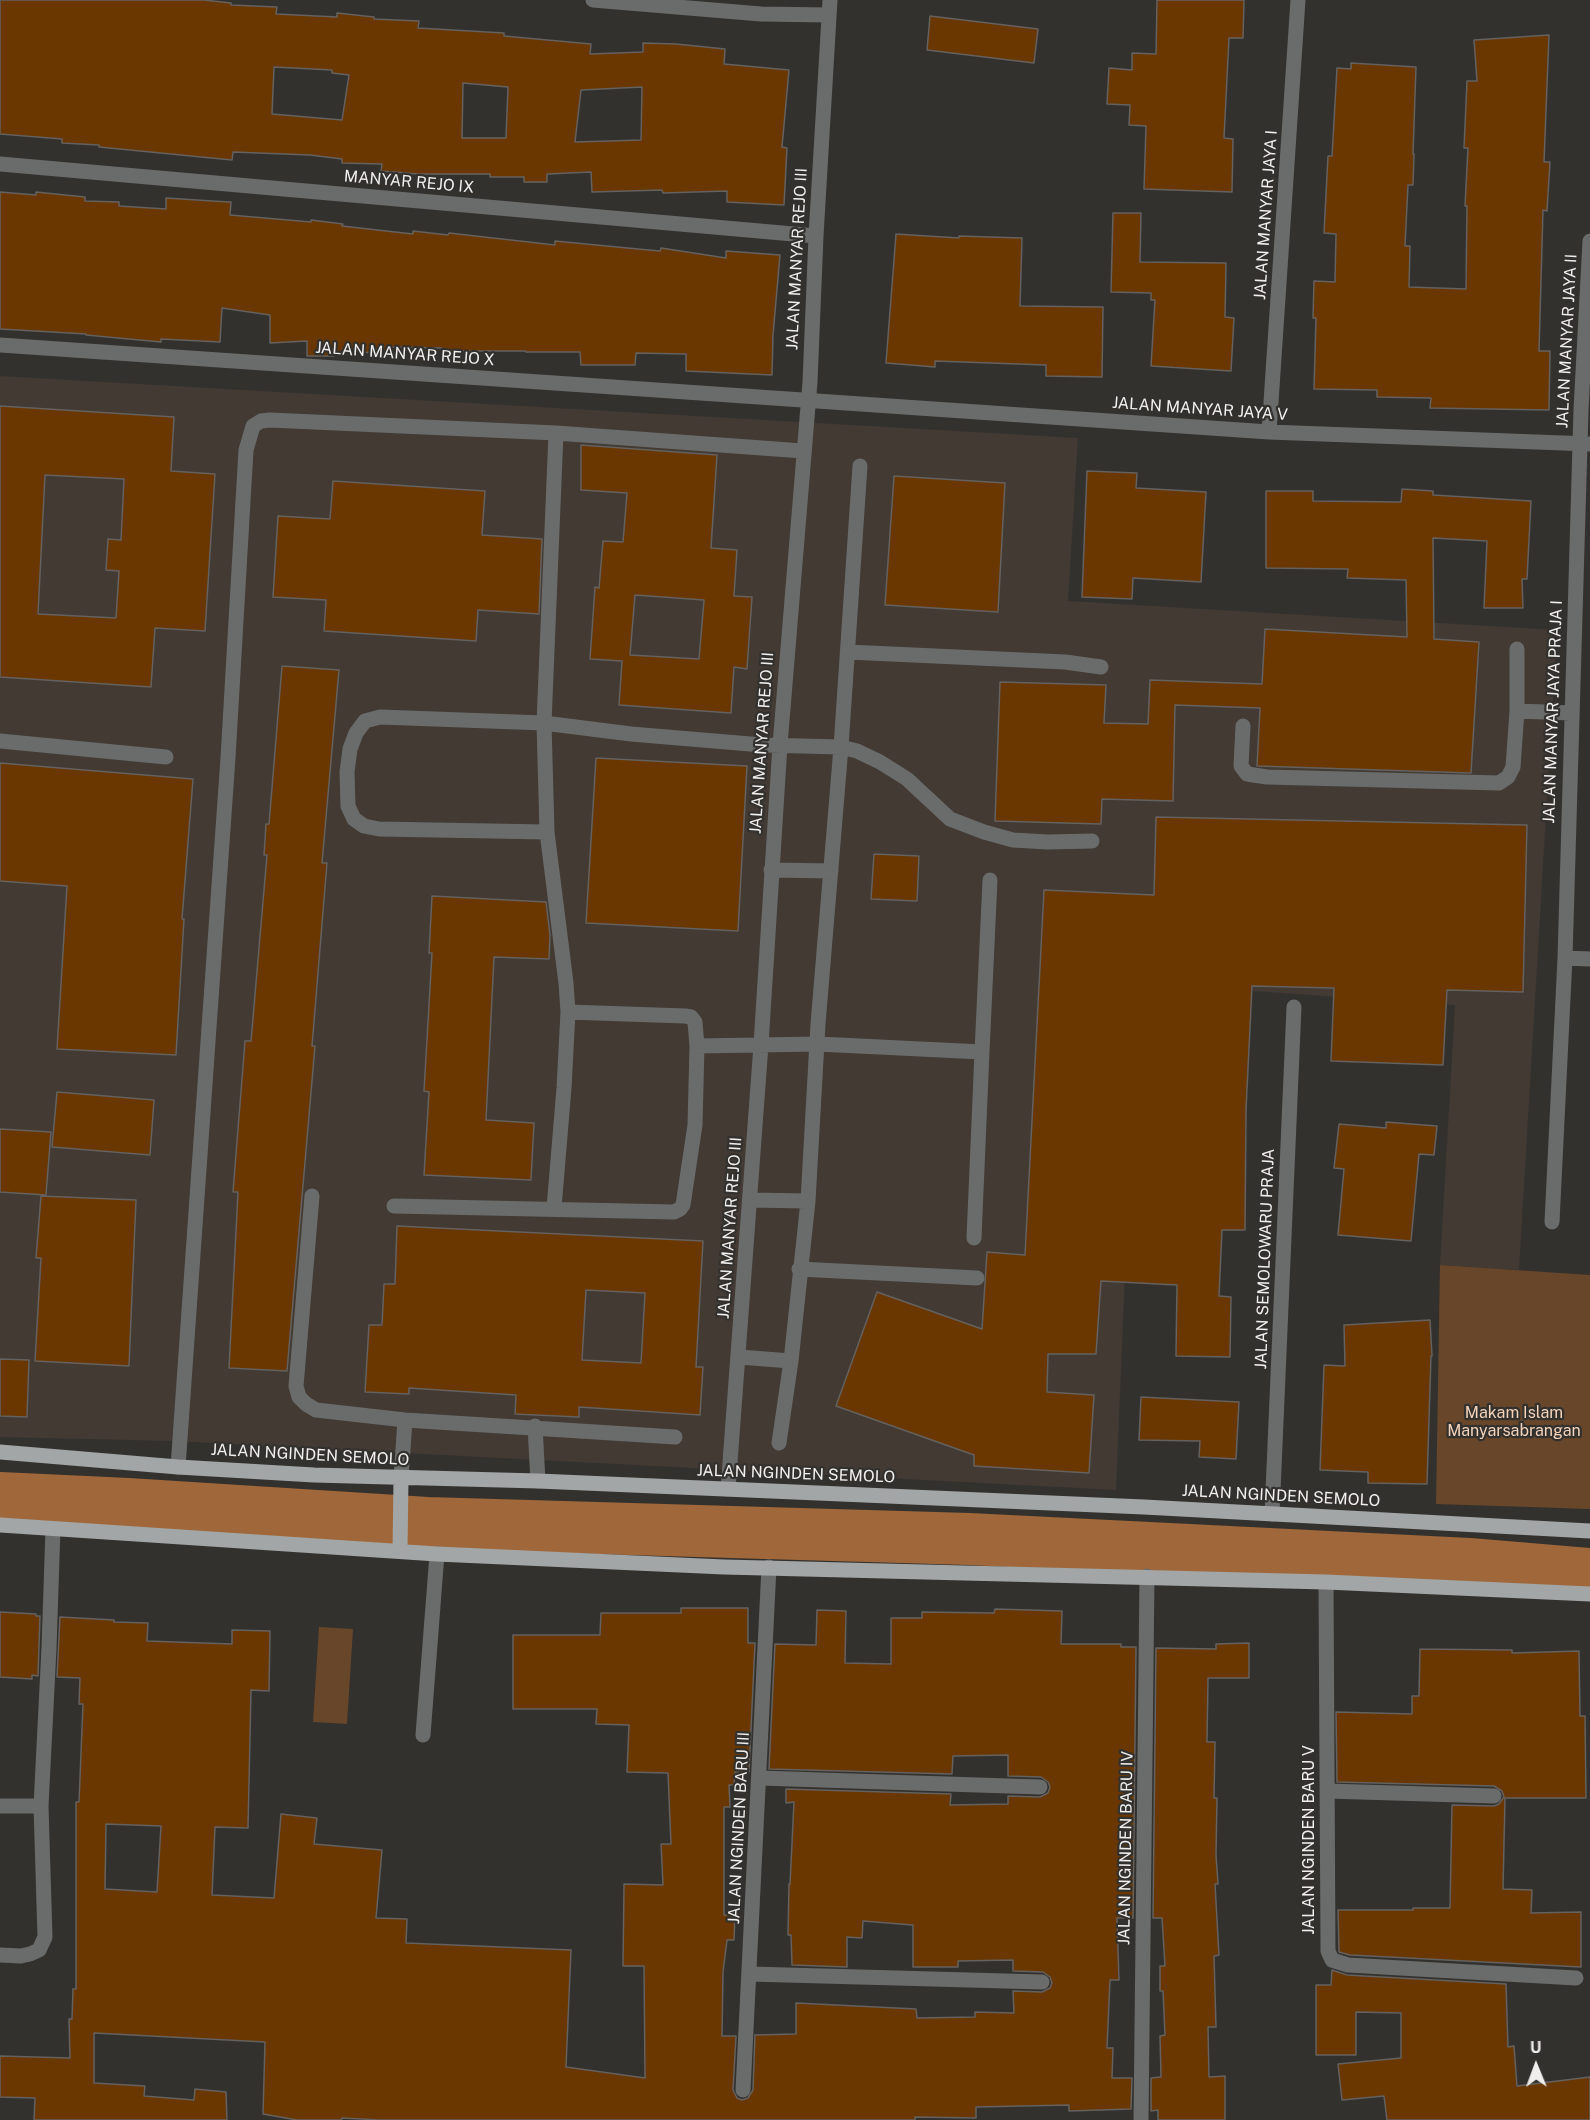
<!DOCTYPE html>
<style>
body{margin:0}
#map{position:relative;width:1590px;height:2120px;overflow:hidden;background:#33312e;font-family:"Public Sans",sans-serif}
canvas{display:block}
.north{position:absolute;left:1506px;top:2036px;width:60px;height:60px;-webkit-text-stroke:4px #33312e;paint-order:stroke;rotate:359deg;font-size:16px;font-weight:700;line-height:24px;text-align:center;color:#f0eeec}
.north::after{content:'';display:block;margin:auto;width:21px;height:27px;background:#f0eeec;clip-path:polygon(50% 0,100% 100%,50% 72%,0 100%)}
</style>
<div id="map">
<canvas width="1590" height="2120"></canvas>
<div class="north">U</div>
</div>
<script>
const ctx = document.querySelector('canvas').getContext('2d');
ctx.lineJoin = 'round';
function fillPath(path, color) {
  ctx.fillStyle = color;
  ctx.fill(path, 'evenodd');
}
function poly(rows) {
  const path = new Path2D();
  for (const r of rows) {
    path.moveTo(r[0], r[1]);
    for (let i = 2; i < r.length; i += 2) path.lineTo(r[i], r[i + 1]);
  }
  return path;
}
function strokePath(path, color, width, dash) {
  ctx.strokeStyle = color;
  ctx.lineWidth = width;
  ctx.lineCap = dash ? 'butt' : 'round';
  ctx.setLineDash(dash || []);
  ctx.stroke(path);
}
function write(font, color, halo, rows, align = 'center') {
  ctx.font = font + ' "Public Sans",sans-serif';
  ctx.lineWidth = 4.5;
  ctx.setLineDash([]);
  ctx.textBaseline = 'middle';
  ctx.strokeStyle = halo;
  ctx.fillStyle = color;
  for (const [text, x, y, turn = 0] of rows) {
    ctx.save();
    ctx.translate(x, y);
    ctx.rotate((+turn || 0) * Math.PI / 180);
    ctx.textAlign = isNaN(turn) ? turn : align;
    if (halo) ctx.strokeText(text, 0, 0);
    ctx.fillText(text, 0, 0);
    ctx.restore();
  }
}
fillPath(poly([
 [0,376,1078,438,1068,601,1557,630,1519,1270,1440,1265,1455,1005,1137,983,1116,1490,173,1441,0,1437]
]), '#423a33');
fillPath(poly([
 [1440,1265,1590,1275,1590,1509,1436,1504],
 [319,1627,353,1629,347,1724,313,1722]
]), '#68462a');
strokePath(poly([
 [0,1498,128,1504,427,1523,969,1539,1469,1564,1590,1574]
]), '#a0683a', 52);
const building = poly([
 [0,0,204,0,231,3,231,5,277,7,276,14,337,17,337,13,374,17,374,19,419,21,418,28,504,33,504,36,591,44,590,54,643,52,643,43,676,44,725,49,724,64,789,70,782,147,787,148,784,205,727,202,727,191,663,193,662,190,592,192,591,172,547,174,547,182,524,182,524,177,490,177,490,174,419,174,381,171,382,164,342,163,342,159,310,155,233,152,232,160,99,147,99,145,62,143,62,139,0,134,0,0],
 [274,67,332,70,332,73,349,75,342,120,272,114,274,67],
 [463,83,508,87,506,138,462,138,463,83],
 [642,87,641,140,575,142,581,90,642,87],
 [1157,0,1244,0,1243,38,1229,38,1224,138,1233,139,1232,192,1144,189,1146,126,1129,125,1130,105,1107,104,1109,68,1132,70,1132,53,1156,54,1157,0],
 [930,16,1038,29,1034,63,927,50,930,16],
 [1549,35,1544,162,1550,162,1547,211,1543,210,1539,351,1550,351,1549,410,1430,408,1431,398,1377,397,1377,390,1314,389,1316,318,1313,318,1314,281,1335,282,1336,234,1324,233,1328,156,1332,156,1337,68,1351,69,1351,63,1416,67,1413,154,1414,154,1413,185,1408,185,1405,246,1410,246,1409,287,1466,289,1467,206,1465,206,1468,148,1464,148,1467,81,1477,81,1474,40,1549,35],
 [0,192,36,195,36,192,85,197,85,201,119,202,119,206,166,209,166,198,228,202,231,202,230,215,311,222,311,220,343,224,342,226,413,234,413,231,448,235,449,233,555,245,555,241,638,249,660,251,661,248,726,258,726,251,780,255,773,335,772,375,686,371,686,354,636,353,635,365,581,365,580,352,526,352,526,351,442,351,442,348,392,347,392,352,334,353,334,356,307,356,307,341,270,343,270,315,222,308,220,342,161,339,161,342,86,335,86,334,0,329,0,192],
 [1113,213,1141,213,1140,262,1226,263,1225,317,1234,318,1231,371,1151,366,1155,300,1151,300,1151,293,1111,292,1113,213],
 [896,234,959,238,959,236,1022,238,1020,306,1103,307,1102,377,1046,376,1046,365,935,361,935,367,886,363,896,234],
 [0,406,174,417,171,471,215,474,205,631,155,628,151,687,0,677,0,406],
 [45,475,124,479,121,540,108,539,106,570,119,571,116,618,38,614,45,475],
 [581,445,717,455,711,548,737,550,734,596,752,597,747,669,734,667,731,713,619,705,622,661,590,659,595,587,599,588,603,541,623,542,627,493,581,490,581,445],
 [635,595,704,600,699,659,630,655,635,595],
 [1087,471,1137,473,1136,488,1206,492,1201,582,1133,578,1132,599,1082,597,1087,471],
 [894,476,1005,483,998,612,885,605,894,476],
 [333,481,485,491,482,535,542,539,539,614,478,610,476,641,324,631,326,600,273,597,278,516,330,519,333,481],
 [1402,489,1433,491,1433,495,1531,501,1527,579,1522,579,1523,608,1484,608,1487,541,1433,538,1434,639,1479,642,1471,773,1257,766,1260,708,1175,705,1173,801,1102,799,1101,824,995,821,1000,682,1106,685,1104,723,1148,724,1150,680,1262,684,1265,629,1407,637,1406,580,1347,578,1348,569,1266,568,1266,491,1313,491,1313,501,1401,502,1402,489],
 [282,666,339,670,322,863,327,863,312,1046,315,1046,287,1371,229,1368,238,1192,233,1192,245,1041,251,1041,267,855,264,855,266,824,269,824,282,666],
 [596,758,747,766,738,931,586,923,596,758],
 [0,763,193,779,182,919,184,919,176,1055,57,1049,67,886,0,881,0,763],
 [1156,817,1527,825,1523,992,1447,990,1443,1065,1331,1061,1334,988,1252,986,1246,1110,1245,1230,1222,1230,1219,1296,1231,1297,1230,1357,1176,1356,1177,1285,1101,1281,1096,1354,1048,1354,1047,1392,1094,1395,1089,1473,974,1466,974,1455,836,1406,877,1292,982,1329,987,1252,1025,1255,1044,890,1154,895,1156,817],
 [874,854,919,856,917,901,871,899,874,854],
 [432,896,546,902,550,935,549,959,494,957,486,1120,534,1123,531,1180,424,1175,429,1092,424,1091,432,953,429,953,432,896],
 [57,1092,154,1100,150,1155,52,1147,57,1092],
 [1386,1122,1437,1126,1434,1155,1419,1154,1411,1241,1338,1235,1344,1169,1334,1168,1339,1124,1386,1128,1386,1122],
 [0,1129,51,1132,46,1195,0,1192,0,1129],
 [41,1196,136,1200,129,1366,35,1361,41,1258,36,1258,41,1196],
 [397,1226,703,1241,696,1367,703,1367,700,1415,579,1407,579,1417,515,1414,516,1395,409,1388,409,1394,365,1392,369,1325,382,1325,384,1284,395,1284,397,1226],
 [586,1290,645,1293,641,1363,582,1360,586,1290],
 [1430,1320,1432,1356,1431,1356,1427,1484,1368,1483,1368,1472,1320,1470,1324,1365,1345,1366,1344,1325,1430,1320],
 [0,1359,29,1360,27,1417,0,1416,0,1359],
 [1141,1397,1239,1402,1236,1459,1199,1457,1200,1441,1139,1440,1141,1397],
 [681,1608,748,1608,748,1643,755,1643,749,1772,735,1772,734,1785,729,1785,730,1807,724,1807,724,1915,735,1915,734,1940,727,1940,723,1972,722,2036,736,2036,733,2090,737,2098,742,2100,748,2098,753,2090,755,2035,796,2034,796,2003,916,2009,917,2018,975,2017,975,2012,1014,2013,1013,1991,1042,1992,1050,1988,1052,1983,1050,1977,1043,1972,1013,1971,1013,1960,958,1961,958,1967,913,1967,913,1925,863,1921,862,1938,847,1937,847,1967,792,1965,791,1935,788,1935,789,1884,790,1884,794,1802,786,1803,786,1789,951,1794,950,1805,1008,1804,1008,1796,1040,1797,1048,1793,1050,1787,1048,1782,1041,1777,1008,1776,1008,1755,953,1756,952,1774,769,1769,775,1644,816,1645,817,1610,846,1611,845,1663,891,1664,891,1618,922,1618,922,1612,994,1613,995,1609,1062,1611,1061,1644,1121,1644,1121,1647,1136,1647,1133,1918,1117,1918,1119,1980,1110,1980,1107,2048,1113,2048,1112,2078,1132,2078,1131,2109,1069,2111,1069,2105,976,2107,976,2118,915,2117,915,2120,380,2120,342,2118,341,2120,297,2120,263,2114,265,2042,94,2033,94,2083,145,2086,144,2096,194,2100,195,2089,226,2092,227,2120,34,2120,35,2098,0,2097,0,2056,70,2058,69,2019,72,2019,73,1989,76,1989,76,1802,79,1802,83,1704,79,1704,80,1678,57,1677,60,1617,114,1620,114,1622,148,1623,147,1641,232,1644,232,1630,270,1631,269,1691,251,1690,248,1828,215,1827,212,1895,274,1898,281,1814,317,1818,314,1844,382,1850,376,1918,407,1919,406,1943,571,1950,566,2067,645,2078,644,1966,623,1966,624,1884,663,1885,661,1844,671,1844,668,1773,627,1772,629,1725,596,1724,597,1709,513,1709,513,1635,600,1635,601,1613,681,1613,681,1608],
 [106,1824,161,1826,157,1892,105,1889,106,1824],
 [0,1612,36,1614,36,1616,40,1616,38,1676,32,1675,32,1679,0,1677,0,1612],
 [1249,1643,1249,1678,1208,1678,1207,1742,1215,1742,1214,1798,1217,1798,1216,1855,1218,1884,1215,1884,1219,1955,1214,1956,1216,2027,1208,2027,1209,2077,1225,2076,1225,2120,1158,2120,1158,2110,1151,2111,1151,2078,1161,2077,1160,2036,1165,2035,1163,1991,1160,1991,1160,1966,1165,1966,1162,1918,1153,1918,1156,1648,1216,1649,1216,1644,1249,1643],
 [1420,1649,1512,1650,1512,1653,1579,1651,1580,1716,1585,1716,1586,1798,1505,1798,1503,1889,1532,1890,1531,1913,1581,1912,1581,1967,1350,1955,1339,1952,1338,1910,1413,1910,1413,1908,1450,1908,1452,1805,1494,1806,1499,1804,1504,1797,1502,1791,1494,1786,1337,1782,1336,1712,1412,1714,1412,1696,1419,1696,1420,1649],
 [1332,1970,1347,1975,1506,1984,1508,2047,1514,2046,1517,2086,1590,2077,1590,2120,1387,2120,1384,2096,1342,2100,1338,2064,1401,2058,1401,2013,1356,2012,1356,2055,1316,2055,1316,1985,1331,1985,1332,1970]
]);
fillPath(building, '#6a3700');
strokePath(building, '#64615f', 1.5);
strokePath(poly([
 [593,0,761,14,829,15],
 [0,164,816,236],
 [0,345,1269,432,1590,444],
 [1269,432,1298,0],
 [556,433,803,451],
 [848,652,1065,662,1101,667],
 [1517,711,1571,713],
 [1243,726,1241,766,1247,774,1267,777,1499,783,1508,777,1513,767,1517,711,1517,649],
 [0,741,166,757],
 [547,832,379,829,364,826,354,819,348,806,347,772,350,749,356,733,365,721,380,717,544,723,547,832,566,983,568,1012,564,1088,554,1208],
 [771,870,831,871],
 [1565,958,1590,959],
 [697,1046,818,1044,982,1052,990,880],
 [312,1196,296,1386,299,1397,306,1404,316,1410,405,1420,675,1437],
 [750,1200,808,1201],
 [394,1206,674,1212,680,1209,683,1205,695,1125,697,1046,695,1022,691,1017,685,1016,568,1012],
 [1552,1222,1565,958,1581,410,1590,241],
 [974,1238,982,1052],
 [799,1269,977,1278],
 [739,1357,791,1361],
 [535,1426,538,1481],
 [779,1443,791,1361,808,1201,818,1024,841,747,860,466],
 [178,1467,228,758,246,450,253,426,261,421,270,420,556,433,544,723,631,734,762,745,841,747,857,751,880,762,907,779,950,819,984,832,1013,840,1048,842,1092,841],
 [401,1478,405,1420],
 [728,1489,761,1045,780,745,810,382,816,236,830,0],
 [1272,1514,1294,1007],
 [1326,1582,1328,1951,1332,1960,1348,1965,1576,1978],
 [423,1735,437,1554],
 [759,1778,1040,1787],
 [1327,1791,1494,1796],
 [0,1806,41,1806],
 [0,1955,21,1956,30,1954,39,1950,45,1937,41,1806,49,1648,53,1529],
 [750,1974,1042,1982],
 [743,2090,769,1567],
 [1141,2120,1147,1576]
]), '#6a6c6c', 15);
strokePath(poly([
 [0,1452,178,1467,314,1475,538,1481,1144,1507,1590,1531],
 [0,1525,437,1554,724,1567,1326,1582,1590,1594],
 [400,1551,401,1478]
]), '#a2a6a6', 15);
write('16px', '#f0eeec', '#33312e', [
 ["MANYAR REJO IX",409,182,5],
 ["JALAN MANYAR JAYA I",1266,215,-86],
 ["JALAN MANYAR REJO III",797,259,-87],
 ["JALAN MANYAR JAYA II",1567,341,-87],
 ["JALAN MANYAR REJO X",405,354,4],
 ["JALAN MANYAR JAYA V",1200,409,4],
 ["JALAN MANYAR JAYA PRAJA I",1553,712,-88],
 ["JALAN MANYAR REJO III",762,743,-86],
 ["JALAN MANYAR REJO III",730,1228,-86],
 ["JALAN SEMOLOWARU PRAJA",1265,1259,-88],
 ["JALAN NGINDEN SEMOLO",310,1455,3],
 ["JALAN NGINDEN SEMOLO",796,1474,2],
 ["JALAN NGINDEN SEMOLO",1281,1496,3],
 ["JALAN NGINDEN BARU III",739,1828,-87],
 ["JALAN NGINDEN BARU V",1309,1840,-90],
 ["JALAN NGINDEN BARU IV",1126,1848,-89]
]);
write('16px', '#f3d2b9', '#33312e', [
 ["Makam Islam",1514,1413],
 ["Manyarsabrangan",1514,1431]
]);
</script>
